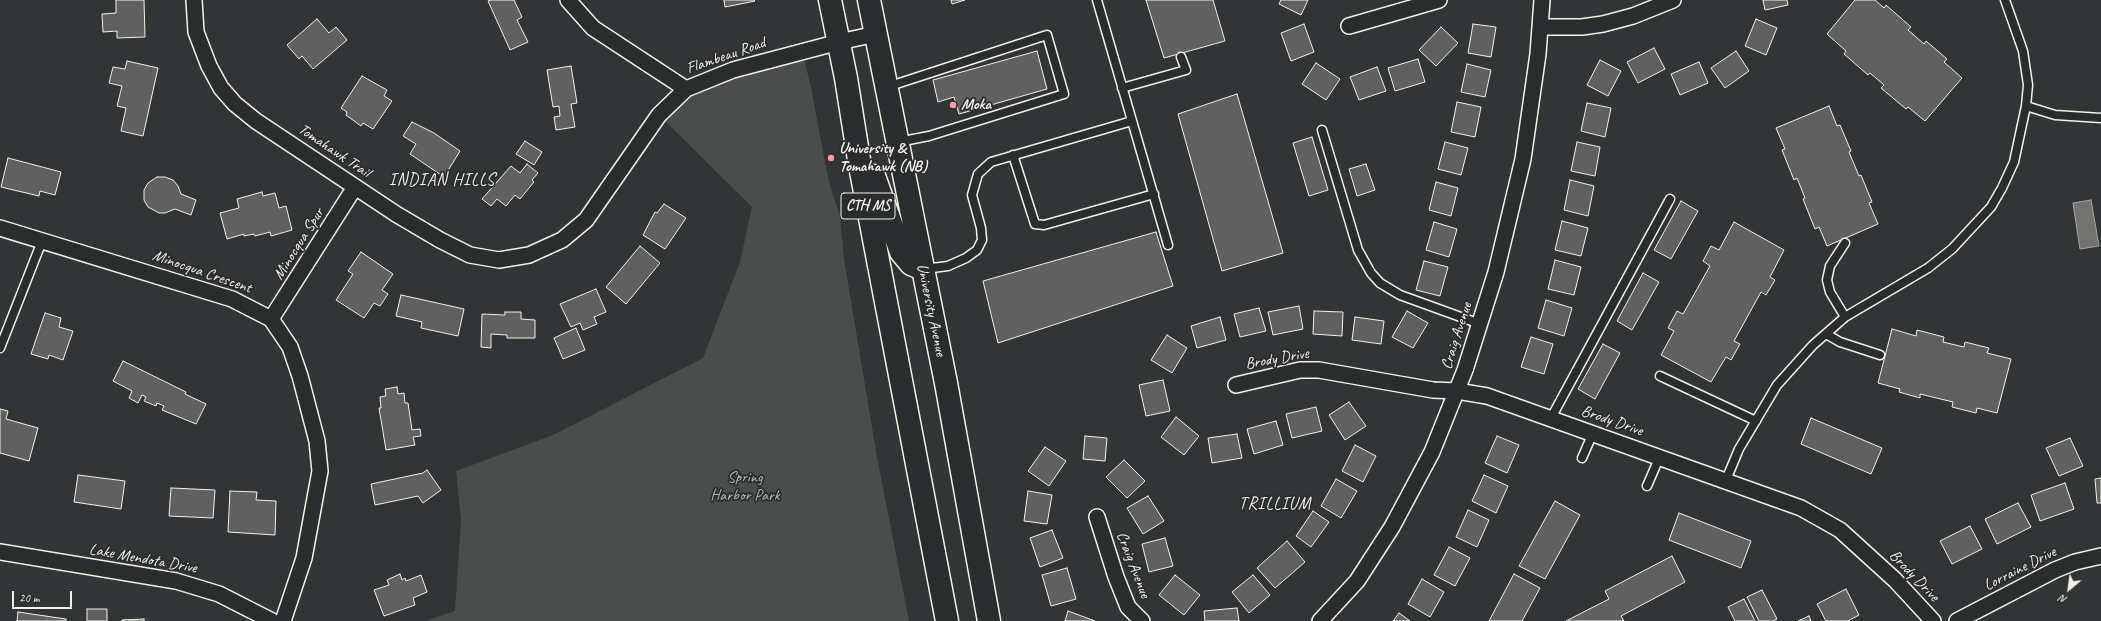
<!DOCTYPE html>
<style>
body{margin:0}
#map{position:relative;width:2101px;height:621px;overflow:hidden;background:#323535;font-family:Caveat,sans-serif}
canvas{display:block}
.north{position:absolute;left:2049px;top:569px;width:40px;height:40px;-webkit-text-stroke:3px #2a2d2e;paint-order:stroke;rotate:209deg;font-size:11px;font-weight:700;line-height:16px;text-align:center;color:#f4f1e8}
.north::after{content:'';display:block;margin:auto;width:14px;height:18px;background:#f4f1e8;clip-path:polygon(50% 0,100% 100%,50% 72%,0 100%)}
.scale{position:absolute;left:12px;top:591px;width:60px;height:18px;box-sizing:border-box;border:2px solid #f4f1e8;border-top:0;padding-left:5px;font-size:12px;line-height:14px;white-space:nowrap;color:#f4f1e8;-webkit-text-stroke:3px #2a2d2e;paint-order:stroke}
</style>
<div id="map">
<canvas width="2101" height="621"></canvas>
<div class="north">N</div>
<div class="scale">20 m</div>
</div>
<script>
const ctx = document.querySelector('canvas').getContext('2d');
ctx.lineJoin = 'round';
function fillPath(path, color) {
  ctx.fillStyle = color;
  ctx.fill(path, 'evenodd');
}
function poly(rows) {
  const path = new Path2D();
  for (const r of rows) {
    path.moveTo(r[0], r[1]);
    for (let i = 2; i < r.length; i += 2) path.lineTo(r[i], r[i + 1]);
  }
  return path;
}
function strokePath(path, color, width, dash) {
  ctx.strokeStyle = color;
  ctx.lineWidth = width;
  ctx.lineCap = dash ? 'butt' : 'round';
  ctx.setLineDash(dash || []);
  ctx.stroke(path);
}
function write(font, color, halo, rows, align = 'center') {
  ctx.font = font + ' Caveat,sans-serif';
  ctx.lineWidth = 3.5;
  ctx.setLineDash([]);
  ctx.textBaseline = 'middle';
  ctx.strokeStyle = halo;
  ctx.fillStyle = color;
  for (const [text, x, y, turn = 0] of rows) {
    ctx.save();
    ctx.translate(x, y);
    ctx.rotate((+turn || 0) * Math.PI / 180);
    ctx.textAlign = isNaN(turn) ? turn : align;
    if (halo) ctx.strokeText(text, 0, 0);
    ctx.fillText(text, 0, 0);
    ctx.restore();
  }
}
fillPath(poly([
 [802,51,811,87,828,178,840,217,844,259,877,457,909,621,425,621,455,611,461,520,456,471,553,435,703,358,740,262,752,207,659,115,686,89]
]), '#4b4d4c');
const water = poly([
 [2091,200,2099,246,2080,249,2073,203,2091,200]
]);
fillPath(water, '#727370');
strokePath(water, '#a6a5a0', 1);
const building = poly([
 [116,0,144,0,145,37,117,38,117,31,103,32,102,14,116,13,116,0],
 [491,0,514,0,522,17,517,20,528,42,510,50,488,1,491,0],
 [724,0,754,0,755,1,725,7,724,0],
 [951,0,965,0,952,4,951,0],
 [1146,0,1213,0,1225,41,1164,58,1146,0],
 [1281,0,1308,0,1301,15,1279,4,1281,0],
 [1763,0,1787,0,1788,5,1765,10,1763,0],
 [1855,0,1875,0,1884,8,1886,5,1911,27,1908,30,1924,44,1926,41,1947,59,1944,62,1962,78,1925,121,1908,107,1906,109,1881,88,1884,85,1870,73,1868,75,1844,54,1846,51,1827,34,1855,0],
 [317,19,329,33,336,27,347,40,313,69,302,56,299,59,287,45,317,19],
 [1756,19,1777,28,1766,55,1745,46,1756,19],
 [1304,24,1314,52,1291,61,1281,33,1304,24],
 [1473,24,1496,27,1491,57,1468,53,1473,24],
 [1441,27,1458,43,1436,66,1419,50,1441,27],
 [1654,48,1665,69,1638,83,1627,62,1654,48],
 [1037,51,1047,89,959,114,954,97,938,102,933,80,1037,51],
 [1736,51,1749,71,1725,88,1711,68,1736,51],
 [1418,59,1425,82,1395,91,1388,68,1418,59],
 [1600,60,1621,71,1608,96,1587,85,1600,60],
 [127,61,158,68,143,136,121,131,126,108,117,106,122,86,109,83,113,67,125,69,127,61],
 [1699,62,1708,83,1680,95,1671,74,1699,62],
 [1316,63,1340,79,1326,100,1302,84,1316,63],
 [1467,64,1491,70,1485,97,1461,92,1467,64],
 [571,66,577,103,571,104,575,127,556,130,554,117,560,116,559,106,553,107,547,70,571,66],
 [1377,67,1386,91,1359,100,1350,77,1377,67],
 [362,76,387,90,384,96,392,101,373,129,363,123,361,126,346,115,347,112,341,108,362,76],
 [1237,94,1283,253,1222,271,1178,114,1237,94],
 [1457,102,1481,107,1475,137,1451,132,1457,102],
 [1587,103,1611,108,1605,137,1581,131,1587,103],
 [1829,106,1837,126,1840,125,1851,151,1849,152,1859,176,1861,175,1872,202,1869,203,1878,224,1827,246,1819,227,1815,229,1803,199,1805,198,1797,178,1794,180,1782,150,1785,149,1776,128,1829,106],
 [412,122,434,133,460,151,444,177,410,154,416,144,403,136,412,122],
 [1312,137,1328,190,1309,196,1293,143,1312,137],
 [525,141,542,152,534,165,516,154,525,141],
 [1445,142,1468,148,1461,175,1438,169,1445,142],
 [1577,142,1600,147,1595,176,1571,171,1577,142],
 [8,158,61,172,55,195,40,191,39,196,1,187,8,158],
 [527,164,538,173,532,180,534,182,520,199,515,195,506,206,497,199,491,206,482,199,511,166,520,173,527,164],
 [1366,164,1375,190,1357,196,1349,169,1366,164],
 [157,177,165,177,173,180,178,186,181,194,196,200,191,215,175,209,165,213,159,213,148,207,144,200,144,190,148,183,157,177],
 [1570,180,1594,186,1588,216,1564,210,1570,180],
 [1436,182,1458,188,1451,216,1429,210,1436,182],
 [262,192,263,196,275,193,279,208,286,206,292,230,271,236,270,232,255,236,254,234,244,236,244,234,227,239,220,213,239,208,237,199,262,192],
 [1681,201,1698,211,1671,259,1654,250,1681,201],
 [664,204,686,218,665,249,643,235,655,212,657,213,664,204],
 [1562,221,1588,228,1581,256,1555,250,1562,221],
 [1434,222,1457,229,1449,257,1426,250,1434,222],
 [1734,222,1784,250,1770,277,1775,280,1766,295,1761,292,1734,341,1740,344,1731,360,1726,357,1711,382,1661,355,1674,331,1668,328,1677,311,1683,314,1710,266,1703,261,1711,246,1719,250,1734,222],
 [1156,232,1173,286,998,343,983,281,1156,232],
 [640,246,660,263,626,304,606,287,640,246],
 [361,252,393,274,382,290,388,294,380,306,374,303,364,318,336,300,353,274,348,271,361,252],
 [1555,260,1581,267,1574,295,1548,289,1555,260],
 [1424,261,1448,267,1440,296,1416,290,1424,261],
 [1643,273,1659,282,1632,330,1617,321,1643,273],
 [596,289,606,312,594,317,597,324,583,330,580,323,571,327,560,304,596,289],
 [401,295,464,309,458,336,421,328,422,322,396,316,401,295],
 [1546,300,1572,308,1564,336,1538,328,1546,300],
 [1299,306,1303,329,1273,335,1268,312,1299,306],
 [1259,308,1266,331,1240,337,1234,314,1259,308],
 [1314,311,1343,312,1342,336,1313,334,1314,311],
 [1407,311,1428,323,1413,348,1392,337,1407,311],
 [505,312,521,312,521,319,535,320,535,338,507,338,507,335,491,334,491,348,481,347,482,314,505,315,505,312],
 [45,313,61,318,59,327,73,331,63,360,49,355,48,359,31,354,45,313],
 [1220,317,1226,340,1197,348,1191,326,1220,317],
 [1355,317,1384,321,1381,344,1352,340,1355,317],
 [576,328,585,350,563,359,554,338,576,328],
 [1892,329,1916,336,1917,330,1944,337,1943,342,1964,347,1965,342,1989,348,1987,353,2011,359,1997,413,1977,408,1976,413,1952,407,1953,402,1920,394,1920,398,1899,392,1900,389,1878,383,1892,329],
 [1167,335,1187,348,1172,373,1151,360,1167,335],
 [1531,337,1553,344,1544,374,1521,367,1531,337],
 [1603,344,1620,353,1595,399,1578,389,1603,344],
 [123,361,186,392,185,394,206,404,196,424,162,410,164,406,157,403,156,406,144,401,146,397,142,395,138,403,129,398,132,391,113,381,123,361],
 [1163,380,1170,411,1146,416,1139,385,1163,380],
 [397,387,398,394,404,393,405,403,408,403,412,430,420,429,421,436,413,437,415,445,386,450,379,408,381,408,380,397,386,396,385,389,397,387],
 [1349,402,1366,426,1345,440,1329,415,1349,402],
 [1316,407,1322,431,1292,438,1286,414,1316,407],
 [0,409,8,411,6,419,38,428,29,461,0,453,0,409],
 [1176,417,1199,436,1184,455,1161,437,1176,417],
 [1811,418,1882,448,1871,474,1801,444,1811,418],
 [1276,421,1283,445,1254,454,1247,429,1276,421],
 [1237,434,1242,458,1212,463,1208,438,1237,434],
 [1085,436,1107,438,1105,461,1083,459,1085,436],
 [1497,436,1519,445,1507,473,1485,463,1497,436],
 [2070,438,2083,466,2059,476,2046,448,2070,438],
 [1355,445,1376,456,1363,482,1342,471,1355,445],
 [1045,447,1066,461,1049,486,1028,471,1045,447],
 [1124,460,1145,481,1127,498,1106,477,1124,460],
 [427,470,441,490,423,503,418,496,375,505,371,484,423,473,427,470],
 [78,475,125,481,121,509,74,502,78,475],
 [1484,475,1508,486,1496,513,1472,501,1484,475],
 [2101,478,2101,503,2097,503,2095,479,2101,478],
 [1336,479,1357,491,1341,518,1321,506,1336,479],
 [2065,483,2074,509,2040,521,2031,495,2065,483],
 [171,488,215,490,213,518,169,516,171,488],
 [230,491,257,492,256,500,276,501,275,535,228,532,230,491],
 [1028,491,1052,495,1047,524,1024,521,1028,491],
 [1148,496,1164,521,1143,534,1127,508,1148,496],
 [1555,501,1580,515,1545,579,1519,566,1555,501],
 [2018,503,2031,527,1997,544,1985,519,2018,503],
 [1468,510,1489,520,1477,547,1456,537,1468,510],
 [1313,511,1329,522,1311,547,1296,536,1313,511],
 [1679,513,1751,541,1741,568,1669,540,1679,513],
 [1970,526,1982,549,1952,564,1940,541,1970,526],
 [1052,530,1063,558,1040,567,1030,538,1052,530],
 [1165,538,1173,566,1149,572,1142,544,1165,538],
 [1287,541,1305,562,1275,588,1257,568,1287,541],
 [1449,547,1470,558,1455,586,1434,575,1449,547],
 [1672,556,1685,582,1621,616,1624,621,1566,621,1609,599,1605,591,1672,556],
 [1067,568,1076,599,1051,606,1042,575,1067,568],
 [400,574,402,580,405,578,406,581,421,575,427,592,413,598,415,605,384,616,374,590,389,585,387,580,400,574],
 [1514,574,1540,588,1522,621,1489,621,1514,574],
 [1175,575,1200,595,1184,615,1159,595,1175,575],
 [1253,575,1270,595,1249,613,1232,592,1253,575],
 [1422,579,1444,592,1430,617,1408,604,1422,579],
 [1846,589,1859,615,1848,621,1826,621,1817,604,1846,589],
 [1762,590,1777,619,1773,621,1759,621,1747,597,1762,590],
 [1744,599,1755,621,1735,621,1728,607,1744,599],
 [1237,608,1239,621,1205,621,1204,611,1237,608],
 [87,609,107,609,107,621,87,621,87,609],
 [1068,611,1095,621,1065,621,1068,611],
 [18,612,66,619,66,621,17,621,18,612],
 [1399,613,1410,621,1393,621,1399,613],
 [1809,616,1811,621,1798,621,1809,616],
 [144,619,144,621,122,621,122,620,144,619]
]);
fillPath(building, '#5f605f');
strokePath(building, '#f4f1e8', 1);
const lane = poly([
 [1097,0,1168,245],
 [887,87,1047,35,1064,94,929,136,898,142],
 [1122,88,1186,70,1181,57],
 [2026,106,2055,115,2101,118],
 [1322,130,1358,250,1371,273,1380,283,1400,295,1480,324],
 [1013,155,1035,224,1044,225,1154,194],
 [924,269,948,266,966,258,977,250,982,240,981,228,972,195,978,174,991,162,1132,121],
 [1845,317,1830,292,1827,280,1830,266,1845,243],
 [1826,334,1840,342,1880,355],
 [0,348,42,241],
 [1660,376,1756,421],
 [1551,418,1670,199],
 [1582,458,1593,433],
 [1726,480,1739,449,1777,385,1813,345,1845,317,1928,268,1952,249,1991,207,2002,188,2014,162,2026,106,2028,85,2023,51,2005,0],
 [1647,486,1660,456]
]);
const street = poly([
 [194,0,196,32,209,66,221,88,235,104,256,121,396,214,440,240,470,255,499,260,529,255,562,240,586,220,659,115,686,89,733,70,839,42,876,34],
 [568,0,593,28,686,89],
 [1349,26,1439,0],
 [1540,27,1582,27,1603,24,1633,16,1673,0],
 [0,228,232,299,271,319,290,347,300,376,317,441,320,471,304,558,283,621],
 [271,319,355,187],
 [1236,385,1300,370,1319,370,1433,390,1457,391,1487,396,1801,508,1840,530,1895,580,1933,621],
 [1097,517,1116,577,1128,607,1142,621],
 [0,552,176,581,219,594,272,621],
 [1320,621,1357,581,1392,527,1432,452,1465,370,1496,272,1523,159,1538,54,1542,0],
 [1957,621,2055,570,2075,562,2101,556]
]);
const primary = poly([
 [830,0,846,78,860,166,947,621],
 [869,0,946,383,989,621],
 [874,176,901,252,911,264,923,269]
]);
strokePath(lane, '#f4f1e8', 11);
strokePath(street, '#f4f1e8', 18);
strokePath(primary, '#f4f1e8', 25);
strokePath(lane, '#2a2d2e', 8);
strokePath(street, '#2a2d2e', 15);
strokePath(primary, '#2a2d2e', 22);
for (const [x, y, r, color] of [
 [953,105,4,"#ff9aa2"],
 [831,158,4,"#ff9aa2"]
]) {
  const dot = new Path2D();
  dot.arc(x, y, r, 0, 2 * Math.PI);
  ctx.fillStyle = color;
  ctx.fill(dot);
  strokePath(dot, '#2a2d2e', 1.5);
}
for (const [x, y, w] of [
 [868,206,54]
]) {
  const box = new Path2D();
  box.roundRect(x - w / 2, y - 13, w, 26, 3);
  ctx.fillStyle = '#2a2d2e';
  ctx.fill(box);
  strokePath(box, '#f4f1e8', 1);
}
write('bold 15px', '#f4f1e8', null, [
 ["CTH MS",868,206]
]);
write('16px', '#f4f1e8', '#2a2d2e', [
 ["Flambeau Road",726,56,-19],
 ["Tomahawk Trail",334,151,34],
 ["Minocqua Spur",299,244,-58],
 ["Minocqua Crescent",202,272,19],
 ["University Avenue",931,310,78],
 ["Craig Avenue",1457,336,-72],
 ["Brody Drive",1277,359,-10],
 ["Brody Drive",1612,421,19],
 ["Lake Mendota Drive",143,559,10],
 ["Craig Avenue",1133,565,69],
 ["Lorraine Drive",2020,569,-27],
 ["Brody Drive",1914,576,46]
]);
write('bold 16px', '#f4f1e8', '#2a2d2e', [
 ["Moka",961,105],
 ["University &",839,149],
 ["Tomahawk (NB)",839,167]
], 'left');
write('16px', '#b9b8b1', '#2a2d2e', [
 ["Spring",745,478],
 ["Harbor Park",745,496]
]);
ctx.letterSpacing = '1px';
write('17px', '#f4f1e8', '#2a2d2e', [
 ["INDIAN HILLS",442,181],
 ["TRILLIUM",1275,505]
]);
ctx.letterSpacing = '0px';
</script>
